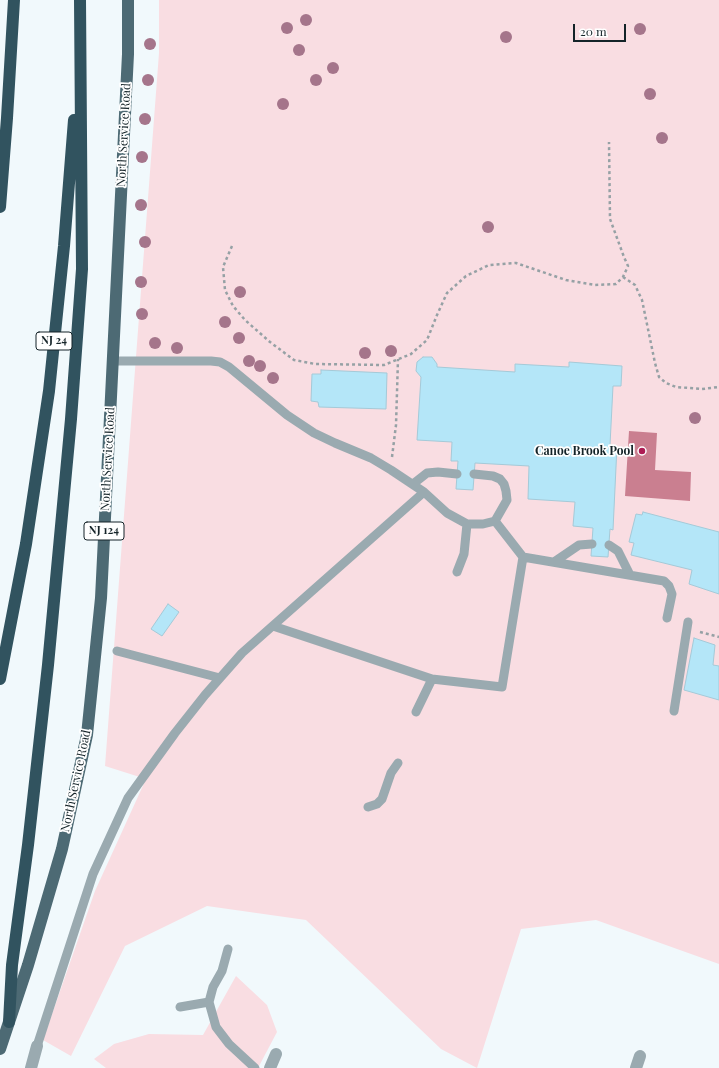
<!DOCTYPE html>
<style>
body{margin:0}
#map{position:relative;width:719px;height:1068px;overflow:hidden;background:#f1f9fc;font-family:"Playfair Display",serif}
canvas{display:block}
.scale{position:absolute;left:573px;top:24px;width:53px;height:18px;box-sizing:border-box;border:2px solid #142328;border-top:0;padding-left:5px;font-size:12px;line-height:14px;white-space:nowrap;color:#142328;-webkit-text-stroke:3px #fff;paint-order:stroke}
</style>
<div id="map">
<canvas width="719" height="1068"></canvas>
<div class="scale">20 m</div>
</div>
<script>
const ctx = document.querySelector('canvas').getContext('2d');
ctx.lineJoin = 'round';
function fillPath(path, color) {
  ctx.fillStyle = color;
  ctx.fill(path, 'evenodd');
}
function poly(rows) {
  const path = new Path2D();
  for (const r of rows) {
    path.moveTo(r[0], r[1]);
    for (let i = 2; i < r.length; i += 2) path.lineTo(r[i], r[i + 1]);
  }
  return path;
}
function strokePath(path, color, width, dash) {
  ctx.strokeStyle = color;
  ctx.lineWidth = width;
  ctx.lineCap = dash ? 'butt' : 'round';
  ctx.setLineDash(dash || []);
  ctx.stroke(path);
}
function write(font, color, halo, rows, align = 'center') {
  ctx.font = font + ' "Playfair Display",serif';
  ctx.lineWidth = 3.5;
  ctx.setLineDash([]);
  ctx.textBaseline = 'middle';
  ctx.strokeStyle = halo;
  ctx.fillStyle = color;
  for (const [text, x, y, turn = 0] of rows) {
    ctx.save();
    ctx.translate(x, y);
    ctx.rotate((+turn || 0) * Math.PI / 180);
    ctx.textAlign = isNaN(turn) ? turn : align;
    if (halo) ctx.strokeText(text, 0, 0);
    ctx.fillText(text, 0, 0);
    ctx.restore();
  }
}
fillPath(poly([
 [159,0,719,0,719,964,596,920,521,929,477,1068,441,1049,306,920,207,906,125,946,71,1056,43,1040,95,891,146,779,105,766,159,53],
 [236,976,267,1005,277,1032,258,1068,106,1068,94,1059,114,1044,149,1034,203,1035]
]), '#f9dde2');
fillPath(poly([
 [629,431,657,433,655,470,691,472,690,501,625,496]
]), '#ca7f90');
const building = poly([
 [423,357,432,357,437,364,437,367,515,372,515,364,569,367,569,362,622,366,621,386,613,386,610,445,617,446,613,530,610,529,608,557,591,556,593,528,573,526,575,502,528,499,529,466,475,463,473,490,456,489,458,461,451,461,452,442,417,440,421,377,416,371,417,362,423,357],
 [321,370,387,373,386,409,319,407,318,402,311,401,312,374,321,374,321,370],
 [643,512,719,532,719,594,689,584,692,570,631,555,634,543,629,542,636,514,642,515,643,512],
 [168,604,179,612,162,636,151,629,168,604],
 [694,638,715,645,713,665,719,666,719,700,684,690,694,638]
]);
fillPath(building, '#b4e6f8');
strokePath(building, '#a5cad8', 1);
strokePath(poly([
 [232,246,223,267,225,290,233,306,245,320,270,342,294,360,315,364,384,365,411,354,427,340,437,315,447,293,466,276,489,265,516,263,566,280,595,285,616,284,623,277,628,266,624,257,610,219,609,142],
 [623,277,635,285,642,300,655,363,659,377,666,383,676,387,702,389,719,387],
 [392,457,396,425,398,359],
 [700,632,719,637]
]), '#96a1a5', 2.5, [3, 3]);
strokePath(poly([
 [112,361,211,361,220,362,229,367,287,415,314,433,335,443,371,458,391,470,424,492,447,513,467,524,483,524,495,521,507,500,506,491,504,484,500,479,493,476,474,474],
 [413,484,427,473,438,472,457,474],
 [495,521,523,557,664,581,669,586,672,594,667,618],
 [609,545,618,551,630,575],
 [554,562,579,545,592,544],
 [457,572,464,554,467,524],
 [273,626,432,679,502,687,523,557],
 [117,651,220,678],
 [674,711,688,622],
 [416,712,432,679],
 [368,807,377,804,382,799,391,773,398,763],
 [228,949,222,971,213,987,209,1002,216,1027,229,1044,255,1068],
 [180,1007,209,1002],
 [37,1046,93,874,128,798,175,733,205,695,242,653,424,492]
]), '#9aaab0', 9);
strokePath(poly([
 [31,1068,37,1046],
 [270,1068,276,1054],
 [636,1068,640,1056]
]), '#9aaab0', 12);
strokePath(poly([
 [0,1049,28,965,62,849,87,735,101,598,128,54,128,0]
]), '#4d6a74', 12);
strokePath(poly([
 [0,207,7,118,14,0],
 [0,679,26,544,49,391,64,246,74,120],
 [9,1022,12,965,28,845,48,665,71,419,82,269,80,0]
]), '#31535f', 12);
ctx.fillStyle = '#a5758b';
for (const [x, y] of [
 [306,20],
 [287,28],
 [640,29],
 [506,37],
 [150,44],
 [299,50],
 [333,68],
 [148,80],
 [316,80],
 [650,94],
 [283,104],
 [145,119],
 [662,138],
 [142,157],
 [141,205],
 [488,227],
 [145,242],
 [141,282],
 [240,292],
 [142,314],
 [225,322],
 [239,338],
 [155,343],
 [177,348],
 [391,351],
 [365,353],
 [249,361],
 [260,366],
 [273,378],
 [695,418]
]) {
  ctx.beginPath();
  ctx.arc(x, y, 6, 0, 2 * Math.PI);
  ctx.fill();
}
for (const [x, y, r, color] of [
 [642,451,4,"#ad1d54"]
]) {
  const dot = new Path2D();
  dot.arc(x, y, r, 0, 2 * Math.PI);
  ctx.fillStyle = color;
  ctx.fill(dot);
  strokePath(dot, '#fff', 1.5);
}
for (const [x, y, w] of [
 [54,341,36],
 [104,531,40]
]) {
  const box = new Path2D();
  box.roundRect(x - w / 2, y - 9, w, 18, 3);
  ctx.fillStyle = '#fff';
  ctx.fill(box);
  strokePath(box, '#142328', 1);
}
write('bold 11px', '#142328', null, [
 ["NJ 24",54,341],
 ["NJ 124",104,531]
]);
write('12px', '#142328', '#fff', [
 ["North Service Road",124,135,-87],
 ["North Service Road",108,459,-87],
 ["North Service Road",76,781,-78]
]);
write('bold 12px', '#142328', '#fff', [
 ["Canoe Brook Pool",634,451]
], 'right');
</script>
